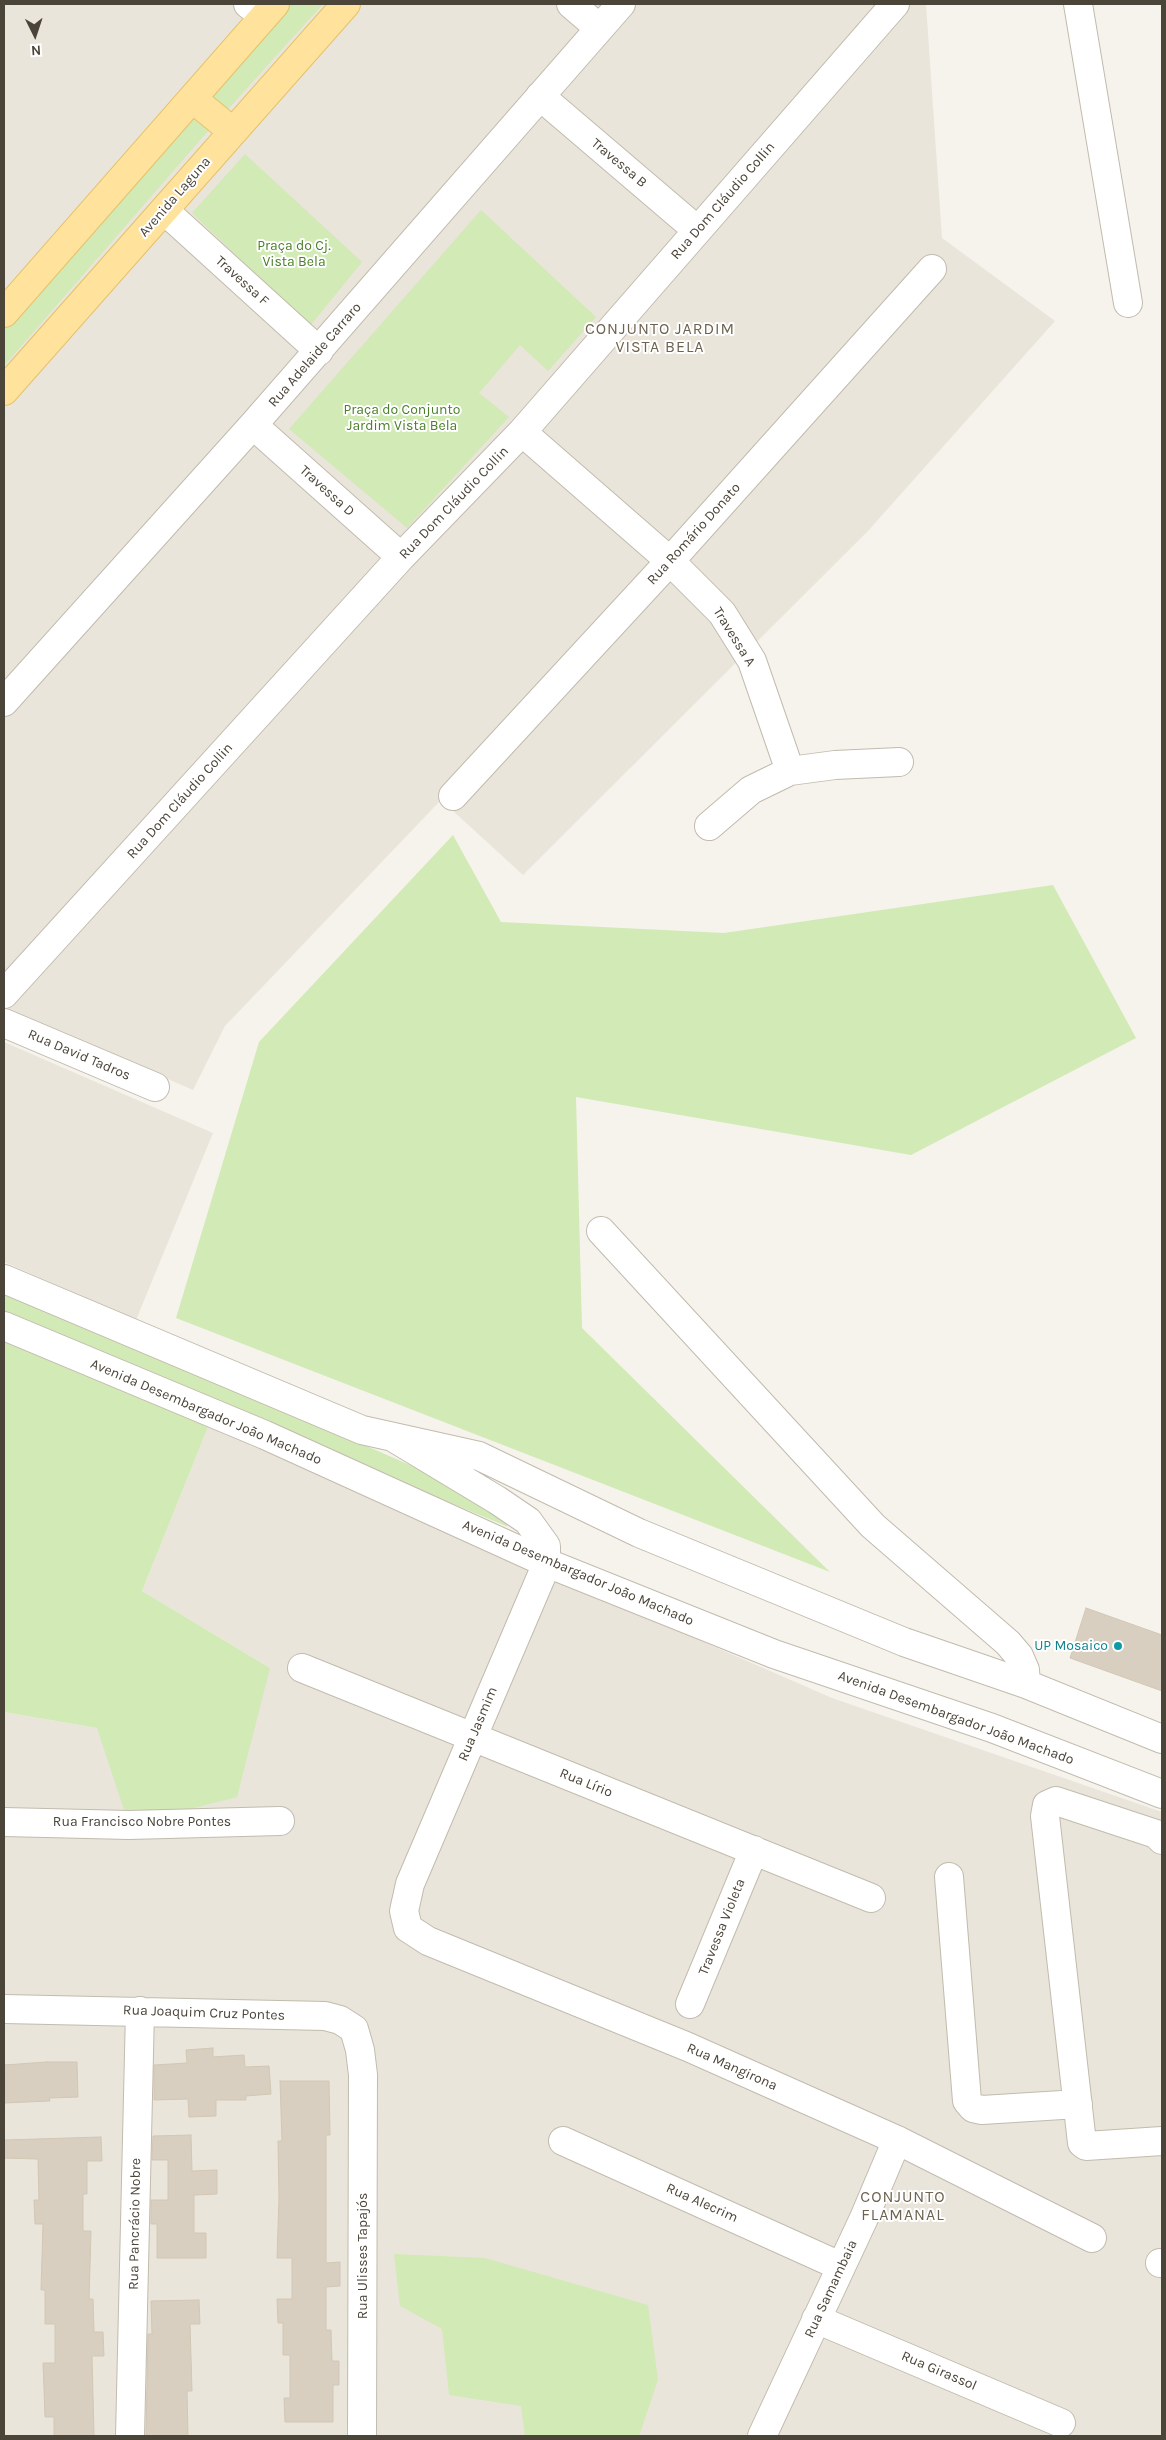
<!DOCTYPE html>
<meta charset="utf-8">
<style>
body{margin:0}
#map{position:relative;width:1166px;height:2440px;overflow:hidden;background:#f6f3ec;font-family:Karla,sans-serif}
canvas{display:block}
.frame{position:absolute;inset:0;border:5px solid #4b4439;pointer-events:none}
.north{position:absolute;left:10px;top:10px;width:50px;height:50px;-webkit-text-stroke:4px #fff;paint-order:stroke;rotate:176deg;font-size:14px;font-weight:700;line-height:20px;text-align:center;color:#4b4439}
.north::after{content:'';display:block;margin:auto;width:18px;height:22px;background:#4b4439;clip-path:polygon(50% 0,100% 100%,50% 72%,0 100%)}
</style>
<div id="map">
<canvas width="1166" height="2440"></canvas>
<div class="frame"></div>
<div class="north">N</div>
</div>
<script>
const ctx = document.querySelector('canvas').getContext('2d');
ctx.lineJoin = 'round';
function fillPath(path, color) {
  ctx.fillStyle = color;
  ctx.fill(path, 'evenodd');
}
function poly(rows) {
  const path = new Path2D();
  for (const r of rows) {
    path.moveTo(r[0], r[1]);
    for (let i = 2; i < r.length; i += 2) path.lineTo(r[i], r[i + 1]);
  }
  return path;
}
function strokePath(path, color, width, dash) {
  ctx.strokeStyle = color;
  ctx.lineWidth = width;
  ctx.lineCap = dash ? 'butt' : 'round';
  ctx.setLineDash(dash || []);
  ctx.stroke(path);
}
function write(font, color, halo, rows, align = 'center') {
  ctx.font = font + ' Karla,sans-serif';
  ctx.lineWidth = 4;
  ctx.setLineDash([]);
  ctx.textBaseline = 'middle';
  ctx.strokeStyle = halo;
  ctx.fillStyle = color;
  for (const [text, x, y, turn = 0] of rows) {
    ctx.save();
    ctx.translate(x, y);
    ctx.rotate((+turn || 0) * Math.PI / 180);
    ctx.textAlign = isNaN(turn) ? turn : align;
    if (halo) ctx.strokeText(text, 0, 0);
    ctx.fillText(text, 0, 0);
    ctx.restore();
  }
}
fillPath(poly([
 [4,4,926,4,942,238,1055,321,868,531,523,875,441,800,225,1026,193,1090,4,1008],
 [4,1042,213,1133,136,1320,4,1262],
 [212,1417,534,1568,832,1698,1162,1812,1162,2436,4,2436,4,1712,97,1728,270,1668,142,1591]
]), '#eae5da');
fillPath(poly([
 [287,4,323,4,201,139,4,366,4,328,187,125],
 [245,154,362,262,310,326,192,213],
 [481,210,596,317,548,371,520,345,479,393,509,417,407,528,289,429],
 [453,835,501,922,724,933,1053,885,1136,1038,911,1155,576,1097,582,1328,830,1572,176,1318,259,1042],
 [4,1288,488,1499,508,1527,4,1315],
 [4,1336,212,1417,142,1591,270,1668,237,1797,129,1825,97,1728,4,1712],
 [394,2254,485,2258,648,2305,658,2380,639,2436,525,2436,521,2406,449,2395,442,2329,400,2306]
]), '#d2eab5');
const building = poly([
 [1086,1608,1162,1635,1162,1691,1070,1658,1086,1608],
 [213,2048,213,2057,244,2055,245,2067,269,2066,271,2094,246,2096,246,2100,216,2100,216,2116,189,2117,188,2099,154,2100,154,2065,187,2063,186,2050,213,2048],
 [47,2062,77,2062,78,2097,49,2098,50,2101,4,2103,4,2065,47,2062],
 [280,2081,329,2081,330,2135,326,2135,326,2263,340,2262,340,2286,326,2287,326,2330,331,2330,332,2361,339,2361,339,2385,333,2385,333,2422,285,2422,284,2398,290,2398,290,2355,283,2355,283,2323,278,2323,277,2299,292,2299,292,2258,277,2258,279,2198,278,2141,282,2141,280,2081],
 [191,2135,192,2171,217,2170,217,2194,194,2195,194,2233,206,2233,206,2258,157,2258,157,2224,151,2224,151,2200,168,2200,168,2160,152,2160,153,2136,191,2135],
 [101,2137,102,2161,87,2161,87,2194,83,2194,83,2231,91,2231,89,2299,93,2299,94,2332,103,2332,104,2356,92,2356,94,2436,54,2436,54,2417,45,2417,44,2388,43,2363,55,2363,55,2324,45,2324,45,2290,41,2290,43,2224,35,2224,34,2200,39,2200,38,2159,4,2158,4,2140,101,2137],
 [199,2300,200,2324,190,2324,192,2391,187,2391,188,2436,146,2436,148,2334,152,2334,151,2301,199,2300]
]);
fillPath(building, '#d8cfc1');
strokePath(building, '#d3c7b4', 1);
const minor = poly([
 [248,4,263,16],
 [571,4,599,28],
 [1078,4,1128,303],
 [540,96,697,230],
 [165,211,319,351],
 [253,425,401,557],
 [522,432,670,561,722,613,752,661,790,771],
 [4,702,253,425,621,4],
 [453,796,670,561,932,269],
 [709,826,751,790,790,771,835,765,899,762],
 [4,994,401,557,522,432,895,4],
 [4,1023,155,1087],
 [601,1231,873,1526,1008,1643,1019,1656,1025,1670,1026,1684],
 [4,1279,362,1430,479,1456,639,1533,904,1642,1026,1684,1162,1739],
 [4,1326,265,1435,547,1563,774,1654,992,1728,1162,1794],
 [394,1438,497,1500,528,1521,546,1546,546,1557,547,1563,410,1884,404,1911,408,1928,428,1941,688,2047,897,2140,1092,2238],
 [302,1668,871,1898],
 [4,1822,129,1825,280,1821],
 [1162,1840,1156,1834,1056,1801,1047,1805,1045,1816,1082,2143,1086,2146,1162,2141],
 [949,1877,967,2101,973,2108,982,2110,1078,2104],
 [690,2004,754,1850],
 [4,2009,325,2016,340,2020,354,2029,360,2050,363,2075,362,2436],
 [563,2141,840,2266],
 [1160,2263,1162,2263],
 [816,2319,1061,2423],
 [130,2436,140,2011],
 [762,2436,864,2218,897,2140]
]);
const major = poly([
 [193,99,232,131],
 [4,313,275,4],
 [4,391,346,4]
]);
strokePath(minor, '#c2bbae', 30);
strokePath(major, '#e6c16a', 30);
strokePath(minor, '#fff', 28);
strokePath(major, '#ffe39c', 28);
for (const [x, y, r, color] of [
 [1118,1646,5,"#0f9aa8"]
]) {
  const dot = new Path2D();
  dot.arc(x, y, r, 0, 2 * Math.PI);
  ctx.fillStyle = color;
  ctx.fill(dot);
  strokePath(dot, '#fff', 2);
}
write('14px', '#4b4439', '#fff', [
 ["Travessa B",619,163,40],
 ["Avenida Laguna",175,197,-49],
 ["Rua Dom Cláudio Collin",723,201,-49],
 ["Travessa F",242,281,42],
 ["Rua Adelaide Carraro",315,355,-49],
 ["Travessa D",327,491,42],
 ["Rua Dom Cláudio Collin",454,503,-46],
 ["Rua Romário Donato",694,534,-48],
 ["Travessa A",734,637,58],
 ["Rua Dom Cláudio Collin",180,801,-48],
 ["Rua David Tadros",79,1055,23],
 ["Avenida Desembargador João Machado",206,1412,23],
 ["Avenida Desembargador João Machado",578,1573,23],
 ["Avenida Desembargador João Machado",956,1718,20],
 ["Rua Jasmim",478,1724,-67],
 ["Rua Lírio",586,1783,22],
 ["Rua Francisco Nobre Pontes",142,1822],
 ["Travessa Violeta",722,1927,-68],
 ["Rua Joaquim Cruz Pontes",204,2013,2],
 ["Rua Mangirona",732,2067,24],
 ["Rua Alecrim",702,2203,24],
 ["Rua Pancrácio Nobre",135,2224,-89],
 ["Rua Ulisses Tapajós",363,2256,-90],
 ["Rua Samambaia",831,2289,-65],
 ["Rua Girassol",939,2371,23]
]);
write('14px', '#4a7f2a', '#fff', [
 ["Praça do Cj.",294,246],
 ["Vista Bela",294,262],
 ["Praça do Conjunto",402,410],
 ["Jardim Vista Bela",402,426]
]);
write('14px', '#0d838f', '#fff', [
 ["UP Mosaico",1108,1646]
], 'right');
ctx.letterSpacing = '1px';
write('16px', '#6e6250', '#fff', [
 ["CONJUNTO JARDIM",660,329],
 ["VISTA BELA",660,347],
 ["CONJUNTO",903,2197],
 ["FLAMANAL",903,2215]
]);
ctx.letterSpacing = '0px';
</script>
